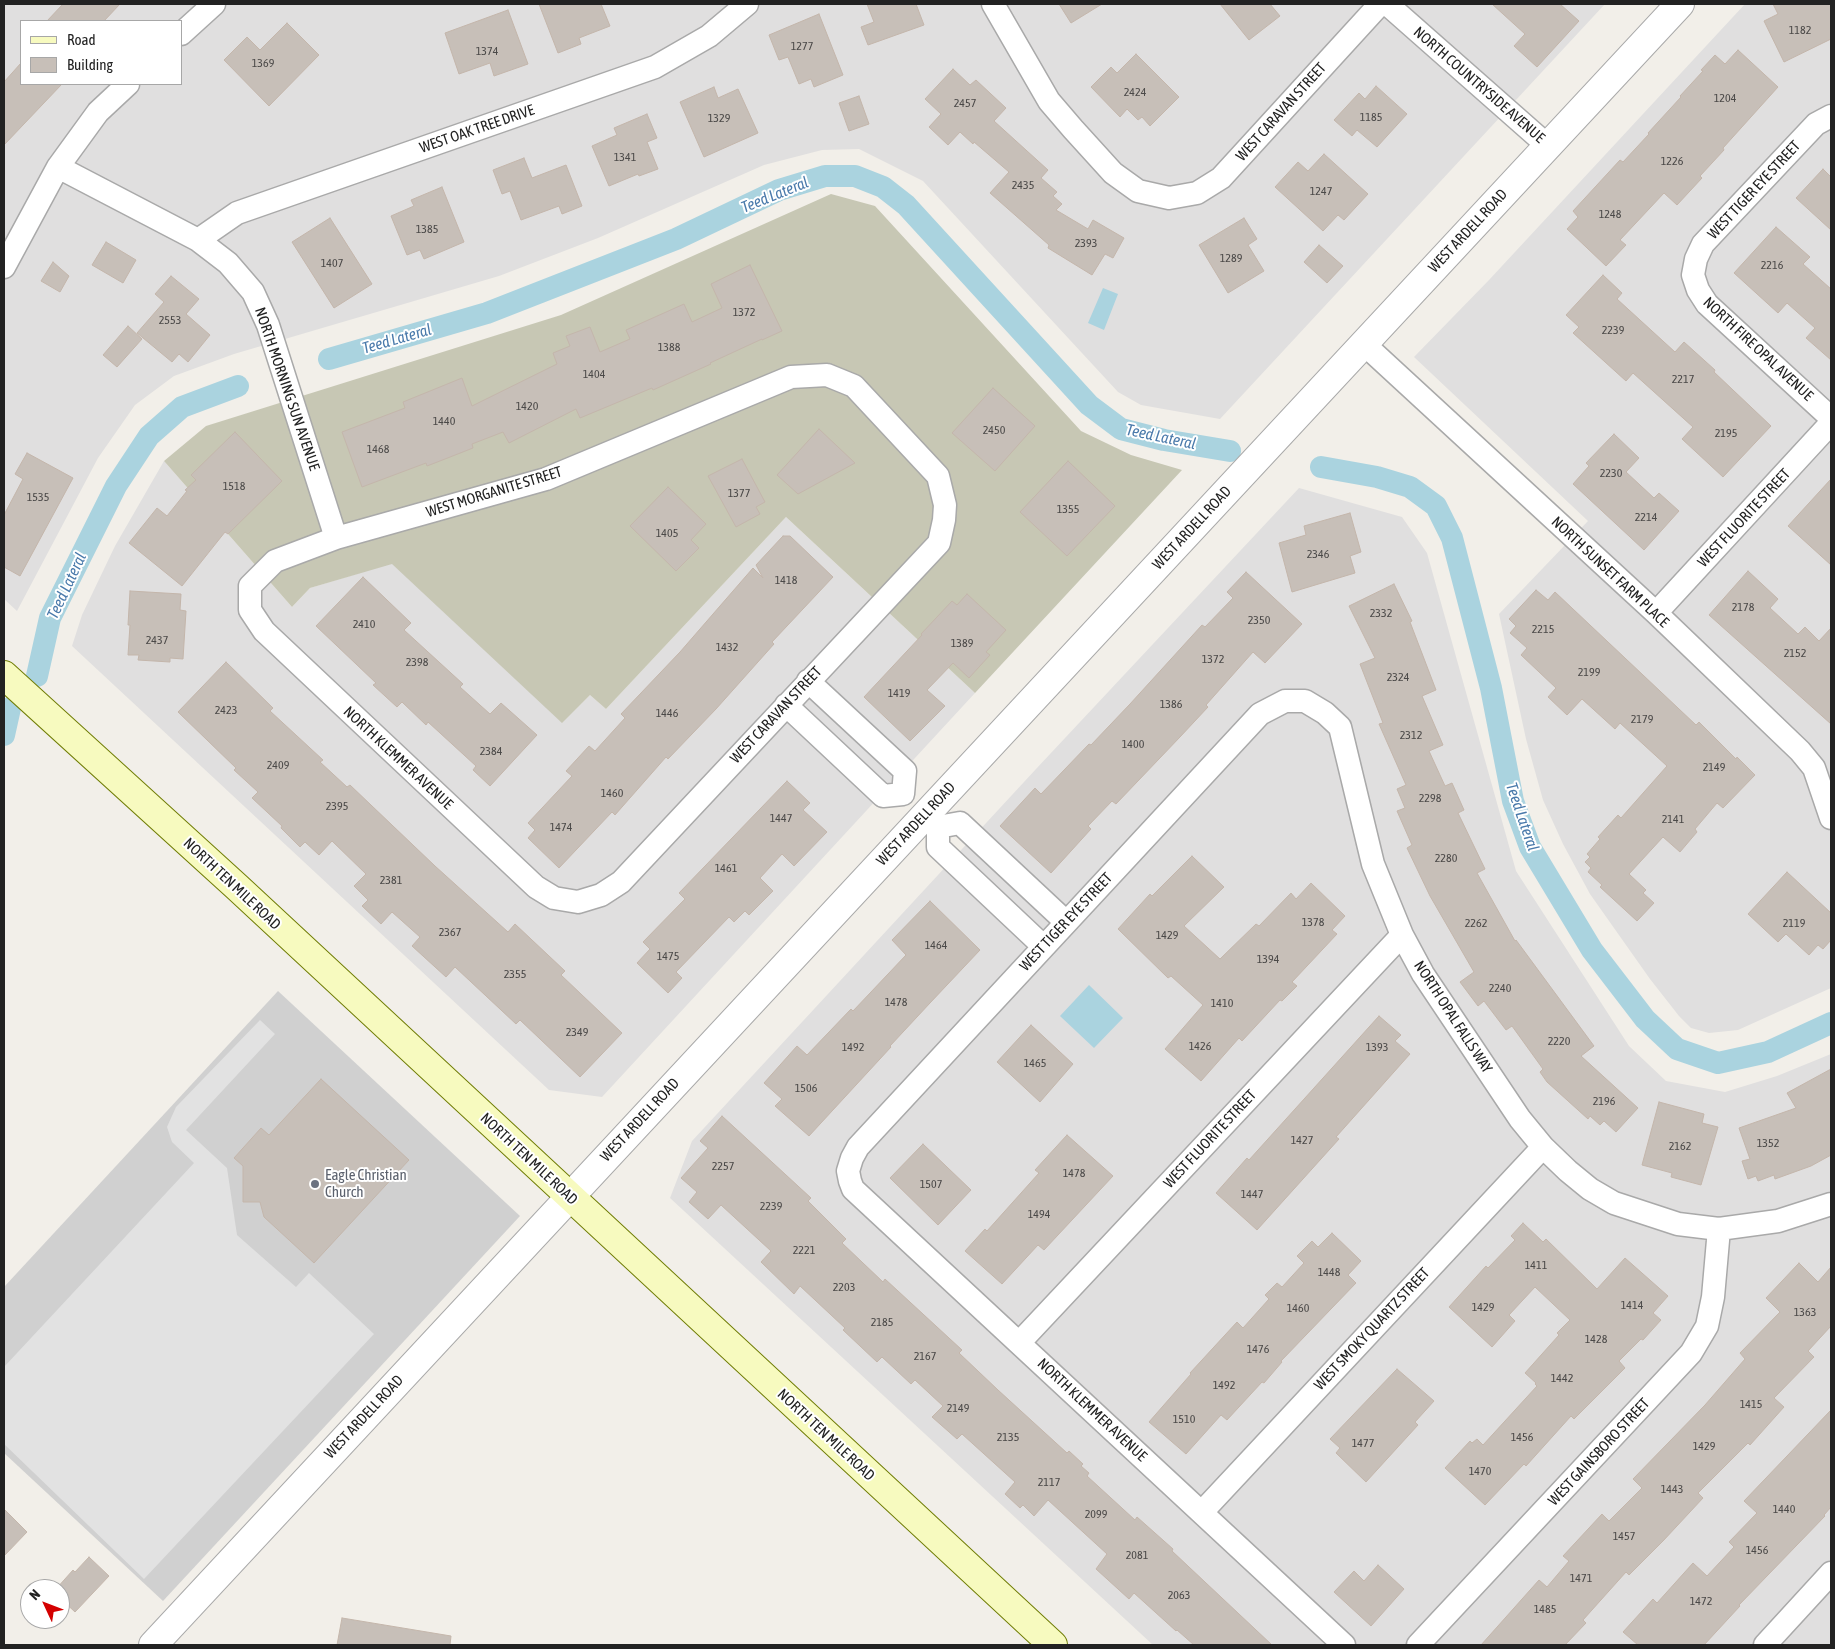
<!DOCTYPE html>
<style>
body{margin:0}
#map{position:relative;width:1835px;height:1649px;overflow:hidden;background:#f2efe9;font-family:"Asap Condensed",sans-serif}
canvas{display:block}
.frame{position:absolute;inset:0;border:5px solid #222;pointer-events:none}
.legend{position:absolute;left:20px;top:20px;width:162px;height:65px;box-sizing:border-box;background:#fff;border:1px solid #a7a7a7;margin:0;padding:6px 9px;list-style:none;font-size:15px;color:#222}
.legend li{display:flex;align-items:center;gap:10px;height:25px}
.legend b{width:25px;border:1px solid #a7a7a7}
.north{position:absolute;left:20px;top:1579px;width:50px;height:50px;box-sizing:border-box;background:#fff;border:1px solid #a7a7a7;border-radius:50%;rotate:313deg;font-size:14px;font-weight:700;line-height:20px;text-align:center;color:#222}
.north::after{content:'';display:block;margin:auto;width:18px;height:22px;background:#d40000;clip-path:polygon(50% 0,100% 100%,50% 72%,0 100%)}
</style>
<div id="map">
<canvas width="1835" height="1649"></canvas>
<div class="frame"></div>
<ul class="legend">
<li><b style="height:6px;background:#f7fabf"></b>Road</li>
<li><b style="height:14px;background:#c7bfb8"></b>Building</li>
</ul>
<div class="north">N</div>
</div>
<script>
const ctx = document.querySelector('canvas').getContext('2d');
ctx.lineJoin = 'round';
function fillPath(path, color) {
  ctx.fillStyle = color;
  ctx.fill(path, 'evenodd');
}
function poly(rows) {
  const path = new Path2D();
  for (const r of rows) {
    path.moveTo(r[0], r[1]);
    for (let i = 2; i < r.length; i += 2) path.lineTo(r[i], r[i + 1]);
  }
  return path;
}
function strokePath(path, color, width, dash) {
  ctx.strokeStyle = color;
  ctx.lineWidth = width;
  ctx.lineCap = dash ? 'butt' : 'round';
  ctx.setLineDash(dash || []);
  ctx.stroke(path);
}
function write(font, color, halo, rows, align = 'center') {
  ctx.font = font + ' "Asap Condensed",sans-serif';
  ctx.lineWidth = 4;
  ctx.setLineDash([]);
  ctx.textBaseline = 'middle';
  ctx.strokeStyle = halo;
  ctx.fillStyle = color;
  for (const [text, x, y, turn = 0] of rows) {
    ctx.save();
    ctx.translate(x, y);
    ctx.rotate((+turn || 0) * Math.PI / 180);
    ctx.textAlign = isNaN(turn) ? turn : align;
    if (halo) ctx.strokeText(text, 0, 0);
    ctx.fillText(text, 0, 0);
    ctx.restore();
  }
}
fillPath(poly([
 [4,4,1605,4,1220,419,1141,405,1118,392,923,181,859,149,822,150,764,165,598,238,499,276,234,354,174,376,135,405,98,458,17,611,4,599],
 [21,21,181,21,181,84,21,84],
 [1745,4,1831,4,1831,988,1738,1030,1709,1033,1691,1028,1679,1016,1650,979,1590,894,1563,844,1543,800,1526,739,1499,614,1588,521,1414,357,1489,280],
 [164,461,292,607,310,588,392,563,562,722,590,695,606,709,786,517,975,693,602,1097,549,1090,72,646,82,615,115,546],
 [1299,488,1402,517,1427,553,1516,871,1629,1046,1666,1081,1725,1092,1777,1076,1831,1054,1831,1645,1153,1645,670,1198,692,1141,1036,769]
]), '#e0dfdf');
fillPath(poly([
 [278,991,520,1216,163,1601,4,1453,4,1287]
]), '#d0d0d0');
fillPath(poly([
 [831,194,875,206,1081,431,1131,455,1182,470,975,693,786,517,606,709,590,695,562,723,392,564,310,588,292,607,164,461,206,426,561,315]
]), '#c7c7b4');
fillPath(poly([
 [260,1020,275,1034,186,1130,227,1168,237,1235,296,1287,309,1273,374,1334,144,1579,4,1444,4,1367,194,1163,172,1142,167,1127,176,1107]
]), '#e2e2e2');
fillPath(poly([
 [1103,288,1118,294,1104,330,1088,323],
 [1089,985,1123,1018,1094,1048,1060,1016]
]), '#aad3df');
strokePath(poly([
 [329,359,487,313,676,239,779,190,825,176,855,176,883,187,906,205,1089,405,1121,429,1164,440,1230,451],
 [1321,467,1377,477,1410,487,1436,506,1452,538,1491,688,1513,801,1530,847,1592,950,1645,1019,1677,1049,1718,1063,1768,1052,1831,1023],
 [37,676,50,618,116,486,149,436,182,407,238,386],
 [4,735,10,708]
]), '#aad3df', 22);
const building = poly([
 [63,4,120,4,104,21,47,21,63,4],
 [539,4,601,4,610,26,579,38,581,44,558,53,539,4],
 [867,4,916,4,924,25,868,45,861,27,874,22,867,4],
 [1059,4,1102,4,1071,23,1059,4],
 [1220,4,1270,4,1280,16,1249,40,1220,4],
 [1492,4,1560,4,1579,21,1537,67,1514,46,1525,34,1492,4],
 [1773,4,1831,4,1831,39,1784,62,1764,21,1778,14,1773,4],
 [508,10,528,64,494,76,490,63,459,74,445,33,508,10],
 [819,14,843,75,814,87,811,79,799,84,788,57,779,60,769,35,819,14],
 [287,23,319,55,269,106,224,60,247,37,260,50,287,23],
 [1738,50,1778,87,1723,148,1724,150,1700,176,1702,178,1677,205,1664,193,1620,240,1626,245,1606,266,1567,229,1578,217,1573,211,1620,160,1623,162,1649,134,1648,133,1681,97,1680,96,1703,71,1701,70,1715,55,1725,64,1738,50],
 [1136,54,1179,97,1150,126,1142,117,1138,120,1127,109,1120,117,1091,87,1111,67,1117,73,1136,54],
 [21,63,21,84,62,84,4,145,4,82,21,63],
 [953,69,970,85,976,80,1006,108,994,121,1048,170,1041,178,1057,192,1053,196,1062,204,1056,210,1088,229,1093,220,1124,238,1113,258,1105,254,1092,275,1048,248,1049,245,990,193,1009,172,974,142,973,144,960,132,948,145,929,127,941,114,925,99,953,69],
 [1376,86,1407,114,1377,147,1357,130,1352,136,1334,120,1359,93,1365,99,1376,86],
 [714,87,718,98,738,89,758,133,704,157,680,102,714,87],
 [859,96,869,124,849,131,839,103,859,96],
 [647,114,657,138,647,142,658,169,639,176,638,174,609,186,592,146,617,135,614,128,647,114],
 [1324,154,1368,194,1344,220,1338,215,1323,231,1275,187,1298,162,1308,171,1324,154],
 [524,158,532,178,566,165,582,206,562,214,559,206,521,220,510,191,502,194,493,170,524,158],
 [1823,169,1831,177,1831,230,1796,198,1823,169],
 [442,187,464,242,424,259,420,250,407,255,391,216,414,206,411,200,442,187],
 [330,218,372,284,334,308,292,242,330,218],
 [1244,218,1257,239,1248,245,1264,271,1228,293,1199,245,1244,218],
 [1776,227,1810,257,1803,264,1831,289,1831,360,1806,338,1815,328,1787,303,1778,313,1734,273,1776,227],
 [106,242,136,260,123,283,92,265,106,242],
 [1319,245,1343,266,1327,283,1304,262,1319,245],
 [53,262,69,276,60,292,41,281,53,262],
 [750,265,782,331,762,340,762,339,710,363,711,364,653,390,652,388,580,418,576,409,509,443,503,432,472,444,473,448,445,459,427,466,426,463,362,487,342,432,405,408,403,402,462,378,472,406,557,364,553,353,570,346,566,336,590,327,600,352,630,339,626,330,684,304,692,322,722,308,711,284,750,265],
 [1603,275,1622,293,1617,299,1675,352,1684,342,1715,370,1714,372,1771,426,1723,477,1682,439,1693,427,1633,373,1626,381,1573,333,1579,327,1566,315,1603,275],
 [171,276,199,299,186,314,210,335,188,362,179,354,172,362,137,333,164,302,155,294,171,276],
 [128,326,142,339,117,367,103,355,128,326],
 [993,388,1035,426,995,471,952,433,993,388],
 [819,429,855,463,798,494,777,475,819,429],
 [235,432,282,481,228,534,225,532,182,586,129,543,157,508,167,516,187,491,185,490,196,480,191,475,235,432],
 [1614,434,1639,458,1626,472,1654,498,1659,493,1679,511,1644,550,1573,484,1589,466,1586,463,1614,434],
 [27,453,73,478,20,576,4,567,4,515,23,479,15,474,27,453],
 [742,459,765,502,756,507,760,514,736,527,708,476,742,459],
 [1068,461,1115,506,1067,556,1020,512,1068,461],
 [1831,479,1831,565,1788,526,1831,479],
 [668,487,706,524,691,540,699,548,676,571,630,526,668,487],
 [1350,513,1361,552,1350,556,1355,573,1292,592,1279,543,1306,535,1304,526,1350,513],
 [783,536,790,536,833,577,772,642,774,644,716,709,668,759,666,757,615,815,612,812,559,868,528,838,535,830,528,823,572,776,566,771,589,746,595,751,625,718,621,714,680,652,753,568,763,578,756,565,783,536],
 [1748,571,1778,599,1770,608,1798,634,1805,627,1819,641,1831,628,1831,724,1709,615,1748,571],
 [1246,572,1302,624,1265,663,1253,652,1206,705,1208,707,1180,737,1116,804,1112,801,1088,826,1091,829,1051,873,1000,826,1035,788,1041,794,1089,744,1091,745,1130,704,1202,625,1205,627,1233,598,1227,592,1246,572],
 [363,577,411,623,404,630,463,684,460,687,490,714,501,703,537,735,490,786,473,770,476,766,428,722,426,725,402,702,397,707,373,685,376,683,316,626,363,577],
 [1394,584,1412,621,1410,622,1436,690,1422,696,1443,745,1429,751,1445,786,1452,783,1464,810,1458,813,1485,869,1477,873,1515,941,1516,940,1594,1046,1581,1056,1638,1108,1616,1132,1604,1121,1600,1125,1590,1116,1588,1119,1547,1082,1540,1072,1543,1069,1512,1026,1506,1030,1484,1001,1478,1006,1460,982,1474,972,1430,896,1407,848,1412,845,1397,811,1405,808,1397,789,1406,785,1379,724,1383,723,1360,664,1375,658,1349,606,1394,584],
 [1536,590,1548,600,1555,592,1696,725,1699,722,1736,759,1737,757,1755,775,1723,808,1717,803,1695,829,1697,832,1680,852,1663,837,1629,874,1646,890,1643,893,1654,903,1637,921,1600,887,1602,885,1588,872,1591,868,1585,862,1590,857,1587,854,1600,839,1598,837,1618,815,1621,818,1667,766,1620,723,1615,729,1582,699,1567,715,1548,697,1556,688,1521,655,1527,648,1510,633,1516,626,1509,619,1536,590],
 [130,591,181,594,180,610,186,611,183,659,170,658,170,662,138,660,139,655,128,655,130,625,128,625,130,591],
 [967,594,1006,630,986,652,990,655,969,678,953,663,927,690,945,706,910,741,864,697,922,635,921,634,952,601,957,605,967,594],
 [226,662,273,708,270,711,323,760,320,762,347,787,350,785,435,866,508,932,515,924,565,971,561,975,622,1033,580,1077,520,1020,516,1024,455,967,446,977,412,946,420,937,392,912,381,924,362,906,368,900,354,886,366,874,332,841,319,855,305,842,300,847,281,828,282,826,252,798,258,792,234,770,236,768,178,712,226,662],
 [787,781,810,803,803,810,827,832,794,866,782,854,760,878,773,891,749,915,745,911,734,922,729,917,676,972,682,978,668,993,637,963,650,949,643,942,685,899,679,893,787,781],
 [1192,856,1224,887,1184,926,1220,959,1256,924,1259,926,1291,893,1296,899,1311,883,1345,916,1332,930,1337,934,1292,982,1297,986,1282,1001,1280,1000,1242,1041,1239,1038,1201,1081,1165,1049,1203,1005,1171,976,1168,978,1118,929,1150,894,1152,896,1192,856],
 [1787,872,1831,913,1831,940,1823,949,1818,945,1809,955,1786,934,1778,942,1748,914,1787,872],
 [930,901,980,950,930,1003,890,1046,891,1047,809,1136,775,1106,782,1099,764,1083,797,1046,807,1055,851,1009,853,1011,906,955,892,940,930,901],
 [1379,1016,1401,1035,1395,1041,1410,1054,1336,1137,1339,1139,1257,1230,1216,1193,1247,1158,1249,1160,1379,1016],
 [1031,1025,1073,1064,1040,1102,997,1062,1031,1025],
 [1831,1069,1831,1155,1811,1166,1775,1179,1774,1175,1758,1181,1756,1176,1748,1179,1742,1161,1750,1159,1739,1128,1796,1108,1787,1093,1831,1069],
 [321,1079,409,1160,314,1263,264,1217,260,1202,243,1202,243,1166,234,1158,261,1128,269,1135,321,1079],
 [1659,1102,1704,1114,1702,1123,1718,1127,1701,1185,1671,1177,1672,1173,1642,1165,1659,1102],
 [722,1116,811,1198,808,1201,846,1239,842,1243,883,1282,885,1279,962,1350,959,1353,998,1390,1067,1453,1069,1451,1083,1464,1081,1466,1089,1473,1087,1476,1135,1520,1137,1517,1173,1549,1172,1551,1272,1645,1194,1645,1177,1630,1176,1631,1134,1593,1129,1599,1096,1569,1107,1554,1048,1500,1034,1516,1023,1505,1020,1508,1005,1494,1015,1482,962,1434,957,1439,932,1417,943,1406,915,1380,911,1384,882,1357,877,1362,843,1330,845,1328,800,1286,794,1294,761,1262,771,1251,721,1205,708,1219,689,1202,697,1192,681,1178,708,1148,700,1141,722,1116],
 [1067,1135,1113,1176,1044,1250,1038,1245,1002,1284,965,1251,985,1229,987,1231,1039,1173,1035,1170,1067,1135],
 [923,1144,971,1190,938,1225,890,1178,923,1144],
 [1523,1223,1543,1242,1546,1239,1597,1289,1625,1258,1668,1296,1653,1313,1661,1320,1643,1340,1641,1339,1619,1361,1625,1368,1574,1419,1571,1416,1526,1466,1524,1464,1485,1505,1445,1468,1470,1441,1472,1443,1477,1439,1483,1445,1537,1386,1535,1384,1536,1383,1525,1373,1559,1335,1557,1333,1570,1320,1535,1287,1509,1315,1515,1321,1492,1347,1449,1307,1486,1266,1488,1268,1515,1240,1511,1236,1523,1223],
 [1332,1233,1361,1261,1348,1275,1356,1283,1281,1361,1282,1362,1264,1383,1262,1382,1227,1420,1221,1415,1186,1454,1149,1422,1191,1374,1190,1373,1237,1322,1243,1328,1269,1299,1265,1295,1277,1283,1282,1287,1304,1263,1297,1256,1312,1241,1318,1247,1332,1233],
 [1799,1263,1818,1282,1831,1267,1831,1326,1808,1351,1814,1357,1774,1398,1784,1407,1750,1445,1748,1443,1698,1493,1703,1498,1663,1541,1629,1575,1626,1572,1583,1620,1586,1623,1565,1645,1481,1645,1539,1580,1547,1587,1569,1561,1563,1556,1602,1514,1609,1521,1642,1488,1633,1479,1705,1405,1745,1359,1740,1353,1780,1312,1766,1298,1799,1263],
 [1397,1369,1434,1401,1415,1422,1418,1425,1366,1482,1336,1453,1340,1448,1330,1439,1397,1369],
 [1831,1410,1831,1507,1824,1515,1825,1516,1739,1605,1740,1606,1704,1645,1638,1645,1623,1632,1653,1599,1657,1603,1693,1563,1707,1576,1734,1547,1729,1542,1757,1513,1744,1501,1831,1410],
 [4,1509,27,1532,4,1556,4,1509],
 [89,1557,109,1576,75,1612,60,1598,60,1589,56,1589,73,1570,75,1572,89,1557],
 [1378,1565,1404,1589,1371,1626,1334,1592,1354,1571,1364,1581,1378,1565],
 [342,1618,451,1636,450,1645,337,1645,342,1618]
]);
fillPath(building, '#c7bfb8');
strokePath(building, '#c4b6ab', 1);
const minor = poly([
 [993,4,1049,101,1073,129,1113,173,1138,191,1169,198,1197,193,1221,178,1380,4],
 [1387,4,1548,146],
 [181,34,214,4],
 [1831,116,1816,124,1703,244,1696,259,1693,275,1698,290,1707,304,1831,418],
 [58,167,198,240,228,263,253,292,268,325,336,538],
 [198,240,237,213,655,67,709,36,747,4],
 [4,267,58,167,98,112,128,84],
 [1364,344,1656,613,1800,751,1814,768,1831,818],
 [827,375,854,386,938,476,945,505,944,520,939,543,621,882,601,895,578,902,554,898,536,887,264,631,250,610,250,586,275,561,336,538,546,479,791,377,827,375],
 [1656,613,1831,423],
 [786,705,883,796,903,794,905,771,808,681],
 [1043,946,938,847,938,827,960,823,1066,922],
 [1019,1343,1402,935],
 [1202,1512,1543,1147],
 [1344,1645,853,1189,850,1181,848,1171,852,1158,858,1147,1260,714,1285,701,1305,701,1325,713,1340,727,1373,864,1402,935,1423,974,1520,1119,1543,1147,1568,1171,1590,1189,1614,1203,1678,1224,1719,1229,1778,1221,1831,1204],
 [1418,1645,1691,1353,1707,1326,1713,1297,1719,1229],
 [1765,1645,1831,1573]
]);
const tertiary = poly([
 [153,1645,1680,4]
]);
const secondary = poly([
 [4,675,237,887,1053,1645]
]);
strokePath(minor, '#a9a9a9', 25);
strokePath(tertiary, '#a9a9a9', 30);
strokePath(secondary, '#707d05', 30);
strokePath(minor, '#fff', 22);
strokePath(tertiary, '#fff', 28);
strokePath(secondary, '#f7fabf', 28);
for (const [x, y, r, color] of [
 [315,1184,5,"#6b7280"]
]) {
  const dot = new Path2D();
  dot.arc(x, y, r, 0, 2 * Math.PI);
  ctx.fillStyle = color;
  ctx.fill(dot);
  strokePath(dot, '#fff', 2);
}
write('12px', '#4b4948', null, [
 ["1182",1800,30],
 ["1277",802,46],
 ["1374",487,51],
 ["1369",263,63],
 ["2424",1135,92],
 ["1204",1725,98],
 ["2457",965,103],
 ["1185",1371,117],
 ["1329",719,118],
 ["1341",625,157],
 ["1226",1672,161],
 ["2435",1023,185],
 ["1247",1321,191],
 ["1248",1610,214],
 ["1385",427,229],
 ["2393",1086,243],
 ["1289",1231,258],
 ["1407",332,263],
 ["2216",1772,265],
 ["1372",744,312],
 ["2553",170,320],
 ["2239",1613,330],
 ["1388",669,347],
 ["1404",594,374],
 ["2217",1683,379],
 ["1420",527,406],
 ["1440",444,421],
 ["2450",994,430],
 ["2195",1726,433],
 ["1468",378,449],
 ["2230",1611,473],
 ["1518",234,486],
 ["1377",739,493],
 ["1535",38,497],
 ["1355",1068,509],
 ["2214",1646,517],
 ["1405",667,533],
 ["2346",1318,554],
 ["1418",786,580],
 ["2178",1743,607],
 ["2332",1381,613],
 ["2350",1259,620],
 ["2410",364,624],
 ["2215",1543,629],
 ["2437",157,640],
 ["1389",962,643],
 ["1432",727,647],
 ["2152",1795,653],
 ["1372",1213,659],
 ["2398",417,662],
 ["2199",1589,672],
 ["2324",1398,677],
 ["1419",899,693],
 ["1386",1171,704],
 ["2423",226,710],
 ["1446",667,713],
 ["2179",1642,719],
 ["2312",1411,735],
 ["1400",1133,744],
 ["2384",491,751],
 ["2409",278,765],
 ["2149",1714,767],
 ["1460",612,793],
 ["2298",1430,798],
 ["2395",337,806],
 ["1447",781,818],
 ["2141",1673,819],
 ["1474",561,827],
 ["2280",1446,858],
 ["1461",726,868],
 ["2381",391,880],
 ["1378",1313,922],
 ["2262",1476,923],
 ["2119",1794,923],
 ["2367",450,932],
 ["1429",1167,935],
 ["1464",936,945],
 ["1475",668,956],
 ["1394",1268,959],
 ["2355",515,974],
 ["2240",1500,988],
 ["1478",896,1002],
 ["1410",1222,1003],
 ["2349",577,1032],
 ["2220",1559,1041],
 ["1426",1200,1046],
 ["1492",853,1047],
 ["1393",1377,1047],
 ["1465",1035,1063],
 ["1506",806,1088],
 ["2196",1604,1101],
 ["1427",1302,1140],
 ["1352",1768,1143],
 ["2162",1680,1146],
 ["2257",723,1166],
 ["1478",1074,1173],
 ["1507",931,1184],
 ["1447",1252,1194],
 ["2239",771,1206],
 ["1494",1039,1214],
 ["2221",804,1250],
 ["1411",1536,1265],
 ["1448",1329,1272],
 ["2203",844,1287],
 ["1414",1632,1305],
 ["1429",1483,1307],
 ["1460",1298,1308],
 ["1363",1805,1312],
 ["2185",882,1322],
 ["1428",1596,1339],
 ["1476",1258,1349],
 ["2167",925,1356],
 ["1442",1562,1378],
 ["1492",1224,1385],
 ["1415",1751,1404],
 ["2149",958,1408],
 ["1510",1184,1419],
 ["2135",1008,1437],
 ["1456",1522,1437],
 ["1477",1363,1443],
 ["1429",1704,1446],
 ["1470",1480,1471],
 ["2117",1049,1482],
 ["1443",1672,1489],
 ["1440",1784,1509],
 ["2099",1096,1514],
 ["1457",1624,1536],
 ["1456",1757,1550],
 ["2081",1137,1555],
 ["1471",1581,1578],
 ["2063",1179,1595],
 ["1472",1701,1601],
 ["1485",1545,1609]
]);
write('15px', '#222', '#fff', [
 ["NORTH COUNTRYSIDE AVENUE",1479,85,41],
 ["WEST CARAVAN STREET",1281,112,-48],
 ["WEST OAK TREE DRIVE",477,129,-19],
 ["WEST TIGER EYE STREET",1754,190,-47],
 ["WEST ARDELL ROAD",1468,231,-47],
 ["NORTH FIRE OPAL AVENUE",1758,349,43],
 ["NORTH MORNING SUN AVENUE",287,389,71],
 ["WEST MORGANITE STREET",494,492,-17],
 ["WEST FLUORITE STREET",1744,518,-47],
 ["WEST ARDELL ROAD",1192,528,-47],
 ["NORTH SUNSET FARM PLACE",1610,572,43],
 ["WEST CARAVAN STREET",776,715,-47],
 ["NORTH KLEMMER AVENUE",398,758,43],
 ["WEST ARDELL ROAD",916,824,-47],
 ["NORTH TEN MILE ROAD",232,884,43],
 ["WEST TIGER EYE STREET",1066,922,-47],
 ["NORTH OPAL FALLS WAY",1453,1017,57],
 ["WEST ARDELL ROAD",640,1120,-47],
 ["WEST FLUORITE STREET",1210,1139,-47],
 ["NORTH TEN MILE ROAD",529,1159,43],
 ["WEST SMOKY QUARTZ STREET",1372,1329,-47],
 ["NORTH KLEMMER AVENUE",1092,1410,43],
 ["WEST ARDELL ROAD",364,1417,-47],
 ["NORTH TEN MILE ROAD",826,1435,43],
 ["WEST GAINSBORO STREET",1599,1452,-47]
]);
write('15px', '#5b616d', '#fff', [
 ["Eagle Christian",325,1175],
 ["Church",325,1192]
], 'left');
write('italic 16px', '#4a7aab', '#fff', [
 ["Teed Lateral",775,195,-22],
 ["Teed Lateral",397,339,-16],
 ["Teed Lateral",1161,437,12],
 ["Teed Lateral",67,586,-65],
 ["Teed Lateral",1522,817,71]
]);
</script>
